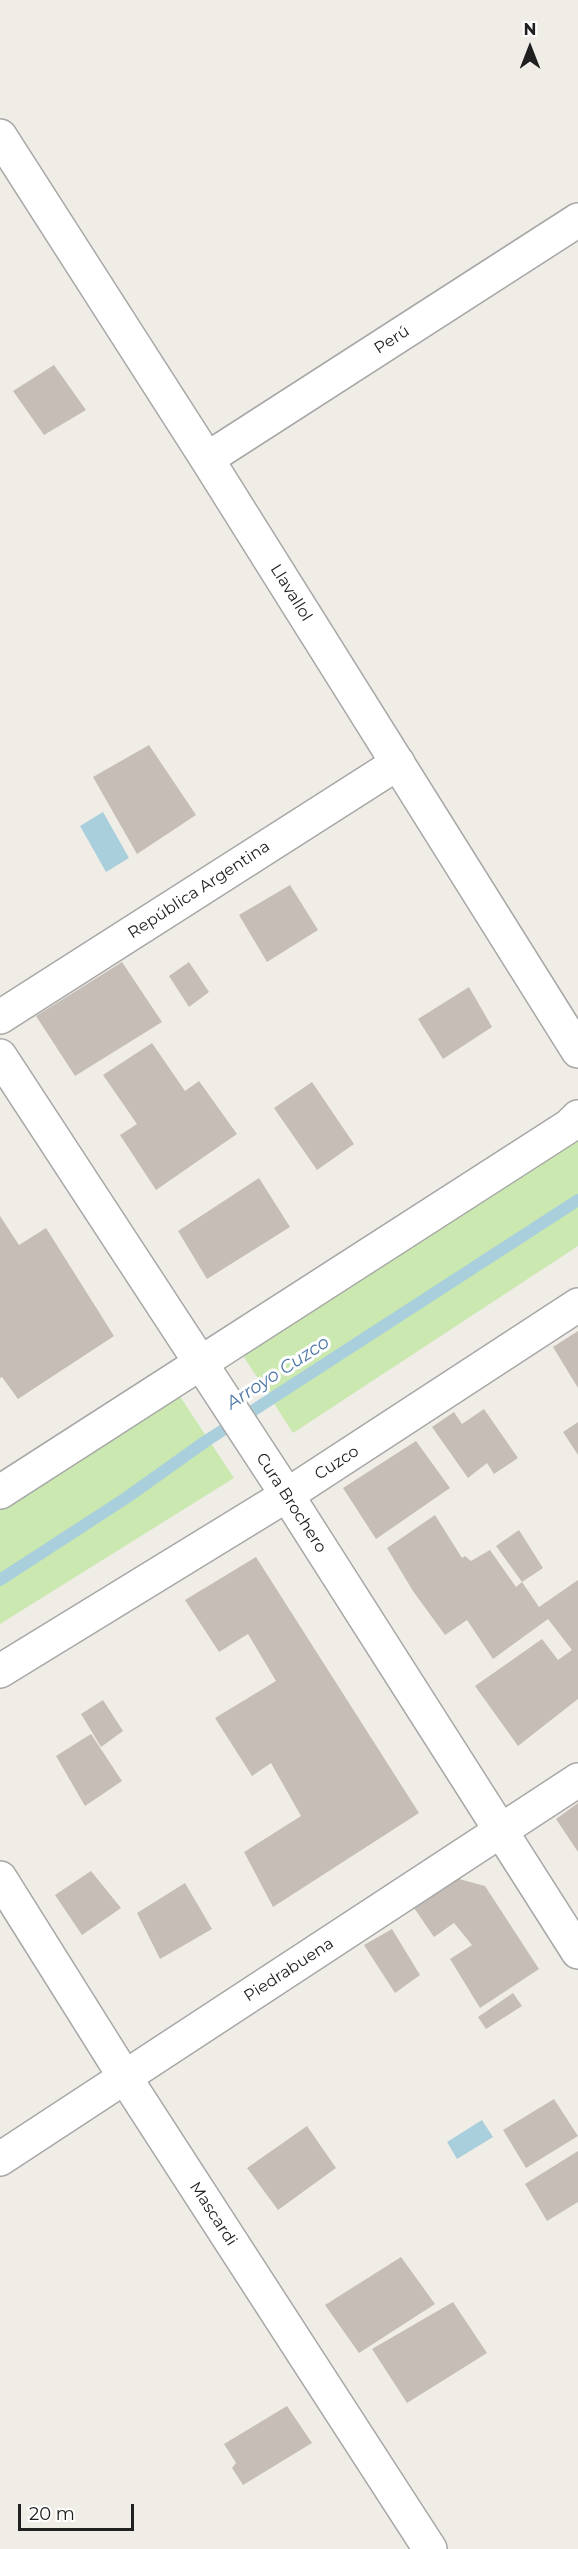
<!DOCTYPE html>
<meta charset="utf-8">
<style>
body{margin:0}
#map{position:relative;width:578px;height:2549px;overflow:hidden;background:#f0ede7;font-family:Montserrat,sans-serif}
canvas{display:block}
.north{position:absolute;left:500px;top:18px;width:60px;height:60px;-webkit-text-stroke:4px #fff;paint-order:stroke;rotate:0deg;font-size:16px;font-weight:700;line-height:24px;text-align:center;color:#202020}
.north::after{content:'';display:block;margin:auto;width:21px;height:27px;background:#202020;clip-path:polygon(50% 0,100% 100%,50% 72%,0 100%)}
.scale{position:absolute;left:18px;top:2504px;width:116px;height:27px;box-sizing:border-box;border:3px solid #202020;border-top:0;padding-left:8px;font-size:18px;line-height:21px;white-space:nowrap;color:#202020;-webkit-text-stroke:4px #fff;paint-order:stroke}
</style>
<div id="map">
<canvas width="578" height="2549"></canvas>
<div class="north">N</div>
<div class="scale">20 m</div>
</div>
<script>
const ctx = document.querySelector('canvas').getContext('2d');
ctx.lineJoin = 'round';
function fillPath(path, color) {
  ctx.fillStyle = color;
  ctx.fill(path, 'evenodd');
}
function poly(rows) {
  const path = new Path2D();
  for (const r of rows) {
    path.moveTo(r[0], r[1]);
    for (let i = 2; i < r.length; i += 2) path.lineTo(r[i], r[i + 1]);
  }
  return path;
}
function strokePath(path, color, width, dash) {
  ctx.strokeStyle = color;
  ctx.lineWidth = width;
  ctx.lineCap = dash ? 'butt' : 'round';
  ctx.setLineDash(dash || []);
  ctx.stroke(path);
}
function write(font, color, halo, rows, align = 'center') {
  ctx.font = font + ' Montserrat,sans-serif';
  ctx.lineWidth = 6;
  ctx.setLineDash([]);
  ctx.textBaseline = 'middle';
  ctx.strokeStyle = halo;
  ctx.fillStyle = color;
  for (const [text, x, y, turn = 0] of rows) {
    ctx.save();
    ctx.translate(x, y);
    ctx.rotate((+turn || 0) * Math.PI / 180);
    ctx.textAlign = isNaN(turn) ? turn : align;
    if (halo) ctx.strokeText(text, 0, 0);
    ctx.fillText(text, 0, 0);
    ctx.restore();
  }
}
fillPath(poly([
 [578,1139,578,1246,293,1433,242,1354],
 [179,1395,234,1478,0,1624,0,1510]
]), '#cae8af');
fillPath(poly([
 [103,812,129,858,106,872,80,826],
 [482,2120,493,2137,457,2159,447,2142]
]), '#a9cfdc');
strokePath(poly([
 [0,1580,126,1498,206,1441,578,1200]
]), '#a9cfdc', 12);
fillPath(poly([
 [54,365,86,410,44,435,13,391],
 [149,745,196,815,137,854,93,777],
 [290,885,318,930,267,962,239,915],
 [122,962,162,1022,75,1076,36,1016],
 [189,962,209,992,189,1007,169,976],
 [469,987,492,1027,443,1059,418,1019],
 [152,1043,185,1091,199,1081,237,1134,156,1190,120,1135,137,1124,103,1075],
 [312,1082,354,1144,317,1170,274,1108],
 [259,1178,290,1227,207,1279,178,1231],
 [0,1216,19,1245,46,1228,114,1336,18,1399,2,1377,0,1378],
 [578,1331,578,1388,553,1347],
 [484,1409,518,1458,494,1474,487,1463,468,1478,432,1427,454,1412,462,1424],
 [578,1422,578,1455,563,1432],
 [416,1441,450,1488,376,1539,343,1488],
 [435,1515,462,1558,465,1556,471,1561,490,1550,516,1587,522,1582,539,1607,578,1580,578,1699,518,1746,475,1686,542,1639,558,1660,572,1650,548,1619,493,1659,467,1620,445,1635,413,1591,387,1548],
 [519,1530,543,1568,522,1582,496,1546],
 [256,1557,419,1813,273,1907,244,1852,301,1816,271,1763,252,1776,215,1718,276,1681,248,1634,219,1652,185,1600],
 [103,1700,123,1731,101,1747,81,1714],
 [91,1734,122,1781,85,1806,56,1756],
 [578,1803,578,1852,556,1819],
 [91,1871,121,1908,82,1935,55,1895],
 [452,1877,485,1886,539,1969,480,2008,450,1959,472,1945,454,1923,434,1937,414,1908],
 [185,1883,212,1929,160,1959,137,1913],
 [392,1929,420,1975,395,1993,364,1945],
 [513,1993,522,2006,486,2029,478,2017],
 [554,2099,578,2136,526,2168,503,2130],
 [307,2126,336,2168,278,2210,247,2168],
 [578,2151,578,2202,547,2221,525,2184],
 [401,2257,435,2304,359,2353,325,2305],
 [453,2302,487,2353,407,2403,372,2349],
 [287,2406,312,2443,243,2485,232,2468,236,2463,224,2444]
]), '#c5bdb6');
const minor = poly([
 [0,136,207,459,578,1051],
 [207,459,578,220],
 [0,1492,569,1126,578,1117],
 [0,1671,287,1495,578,1305],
 [0,1878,126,2079,430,2549],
 [0,2159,578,1780]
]);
const tertiary = poly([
 [0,1017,398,763],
 [0,1056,287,1495,578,1952]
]);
strokePath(minor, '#a7a7a7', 36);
strokePath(tertiary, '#a7a7a7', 36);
strokePath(minor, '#fff', 33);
strokePath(tertiary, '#fff', 33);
write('16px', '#202020', '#fff', [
 ["Perú",392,340,-33],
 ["Llavallol",291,593,58],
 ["República Argentina",199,890,-33],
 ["Cuzco",337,1463,-33],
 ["Cura Brochero",291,1503,57],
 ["Piedrabuena",289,1970,-33],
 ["Mascardi",213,2214,57]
]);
write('italic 18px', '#4c77a5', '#fff', [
 ["Arroyo Cuzco",278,1373,-33]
]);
</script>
